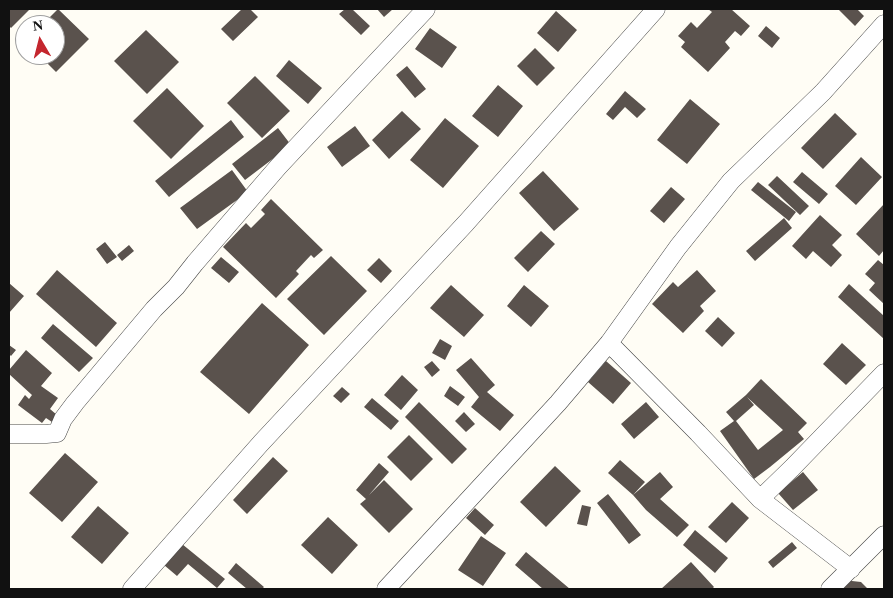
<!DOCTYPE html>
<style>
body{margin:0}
#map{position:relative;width:893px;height:598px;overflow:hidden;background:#fffdf5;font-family:Georgia,serif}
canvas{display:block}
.frame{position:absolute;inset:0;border:10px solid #111;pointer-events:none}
.north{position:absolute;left:15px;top:15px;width:50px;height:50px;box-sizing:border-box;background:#fff;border:1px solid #a0a0a0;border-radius:50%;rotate:352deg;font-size:14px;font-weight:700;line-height:20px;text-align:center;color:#111}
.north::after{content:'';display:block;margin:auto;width:18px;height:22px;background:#c4262e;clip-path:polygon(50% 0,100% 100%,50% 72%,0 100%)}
</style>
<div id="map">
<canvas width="893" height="598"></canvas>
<div class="frame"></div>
<div class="north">N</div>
</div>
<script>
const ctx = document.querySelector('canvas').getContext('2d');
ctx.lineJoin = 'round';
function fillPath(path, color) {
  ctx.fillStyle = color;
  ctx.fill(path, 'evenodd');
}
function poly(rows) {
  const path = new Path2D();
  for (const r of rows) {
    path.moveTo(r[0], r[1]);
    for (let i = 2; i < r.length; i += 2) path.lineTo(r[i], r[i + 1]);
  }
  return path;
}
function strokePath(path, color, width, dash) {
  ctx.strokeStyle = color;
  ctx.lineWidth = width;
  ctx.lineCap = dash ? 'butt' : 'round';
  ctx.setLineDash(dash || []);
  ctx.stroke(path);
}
fillPath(poly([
 [9,9,30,9,11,28,9,26],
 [58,9,89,39,56,72,39,55,55,55,55,25,42,25],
 [242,9,250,9,258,17,233,41,221,29],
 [345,9,352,9,370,26,361,35,339,14],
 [377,9,393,9,384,17],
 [708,9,731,9,750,26,741,36,735,31,725,42,730,48,708,72,681,47,685,42,678,36,691,22,697,28,712,12],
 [838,9,857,9,864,16,855,26],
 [556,11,577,30,558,52,537,33],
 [766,26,780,38,772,48,758,36],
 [430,28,457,47,442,68,415,49],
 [146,30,179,62,147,94,114,61],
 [535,48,555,68,537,86,517,66],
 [289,60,322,88,308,104,276,76],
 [407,66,426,89,415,98,396,75],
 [255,76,290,111,262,138,227,103],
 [498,85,523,106,498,137,472,116],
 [167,88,204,126,171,159,133,121],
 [625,91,646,109,637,118,625,107,613,120,606,114],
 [690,99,720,124,687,164,657,140],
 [402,111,421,129,389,159,372,140],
 [835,113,857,134,823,169,801,148],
 [445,118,479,146,443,188,410,160],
 [231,120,244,137,169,197,155,181],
 [355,126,370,146,342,167,327,147],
 [278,128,291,145,245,180,232,164],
 [861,157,882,177,856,205,835,186],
 [232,170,248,192,197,229,180,208],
 [543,171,579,209,554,231,519,193],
 [802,172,828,194,819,204,793,182],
 [777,176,809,206,800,215,768,185],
 [758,182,796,212,789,221,751,190],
 [671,187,685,199,664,223,650,211],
 [271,199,323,250,314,258,311,255,296,271,299,274,276,298,223,247,246,223,251,228,265,214,261,210],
 [884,204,884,250,879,256,856,234],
 [820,215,842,235,832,245,842,255,831,267,813,251,806,259,792,246],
 [784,218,792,228,755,261,746,251],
 [541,231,555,244,528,272,514,258],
 [105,242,117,257,107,264,96,249],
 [129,245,134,251,122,261,117,255],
 [331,256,367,291,324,335,287,299],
 [221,257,239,272,229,283,211,268],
 [379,258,392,271,381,283,367,270],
 [878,260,884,265,884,304,869,290,875,283,865,274],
 [57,270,117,323,96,347,36,294],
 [697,270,716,291,700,306,704,311,683,333,652,304,673,282,678,287],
 [9,283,24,296,9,313],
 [849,284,884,316,884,339,838,297],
 [451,285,484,315,464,337,430,308],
 [524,285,549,306,531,327,507,306],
 [262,303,309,345,249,414,200,372],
 [718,317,735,333,722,347,705,331],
 [53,324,93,358,79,372,41,338],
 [440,339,452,346,445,360,432,353],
 [842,343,866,365,846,385,823,364],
 [9,345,16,350,11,356,9,354],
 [26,350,52,373,41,386,58,398,50,409,57,415,52,422,46,418,42,423,18,405,25,395,29,399,32,395,9,374,9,370],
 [471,358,495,385,487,392,514,415,500,431,471,407,479,397,456,370],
 [432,361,440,370,432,377,424,367],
 [606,361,631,383,613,404,588,382],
 [402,375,418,390,401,410,384,395],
 [761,379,807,423,798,432,804,439,770,467,754,479,720,431,734,421,726,412,746,395],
 [747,397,783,430,758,450,736,421,754,405],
 [450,386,465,397,458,406,444,396],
 [342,387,350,394,341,403,333,396],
 [372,398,399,421,391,430,364,407],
 [419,402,467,449,452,464,405,417],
 [646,402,659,417,634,439,621,424],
 [464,412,475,424,466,432,455,421],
 [409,435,433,459,411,481,387,457],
 [65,453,98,482,62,522,29,493],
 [273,457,288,471,247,514,233,500],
 [620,460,645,482,633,495,660,472,673,487,660,499,689,525,677,537,646,510,633,495,608,473],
 [379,463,389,472,369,495,384,480,413,509,389,533,360,504,366,499,356,490],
 [555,466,581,491,546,527,520,502],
 [803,472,818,490,793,510,778,493],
 [608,494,641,535,629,544,597,503],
 [732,502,749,518,726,543,708,527],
 [582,505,591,507,587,526,577,524],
 [98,506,129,533,102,564,71,537],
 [475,508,494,525,485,535,466,518],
 [328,517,358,545,332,574,301,545],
 [695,530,728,558,715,573,683,545],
 [481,536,506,553,483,586,458,570],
 [792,542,797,548,773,568,768,562],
 [182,544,225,579,217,588,188,564,177,576,164,565],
 [526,552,570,589,543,589,515,565],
 [691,562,714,587,712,589,661,589],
 [236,563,264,587,262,589,247,589,228,573],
 [843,580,861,582,868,589,833,589]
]), '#5a524d');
const street = poly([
 [609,343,698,433,760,499,851,569],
 [9,434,46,434,57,433,63,419,75,403,154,309,176,287,195,263,278,167,426,9],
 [760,499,792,468,884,373],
 [132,589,261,443,466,223,656,9],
 [386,589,558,403,609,343,678,247,731,181,823,92,884,24],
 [830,589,884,535]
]);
strokePath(street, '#444', 19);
strokePath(street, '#fff', 18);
</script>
